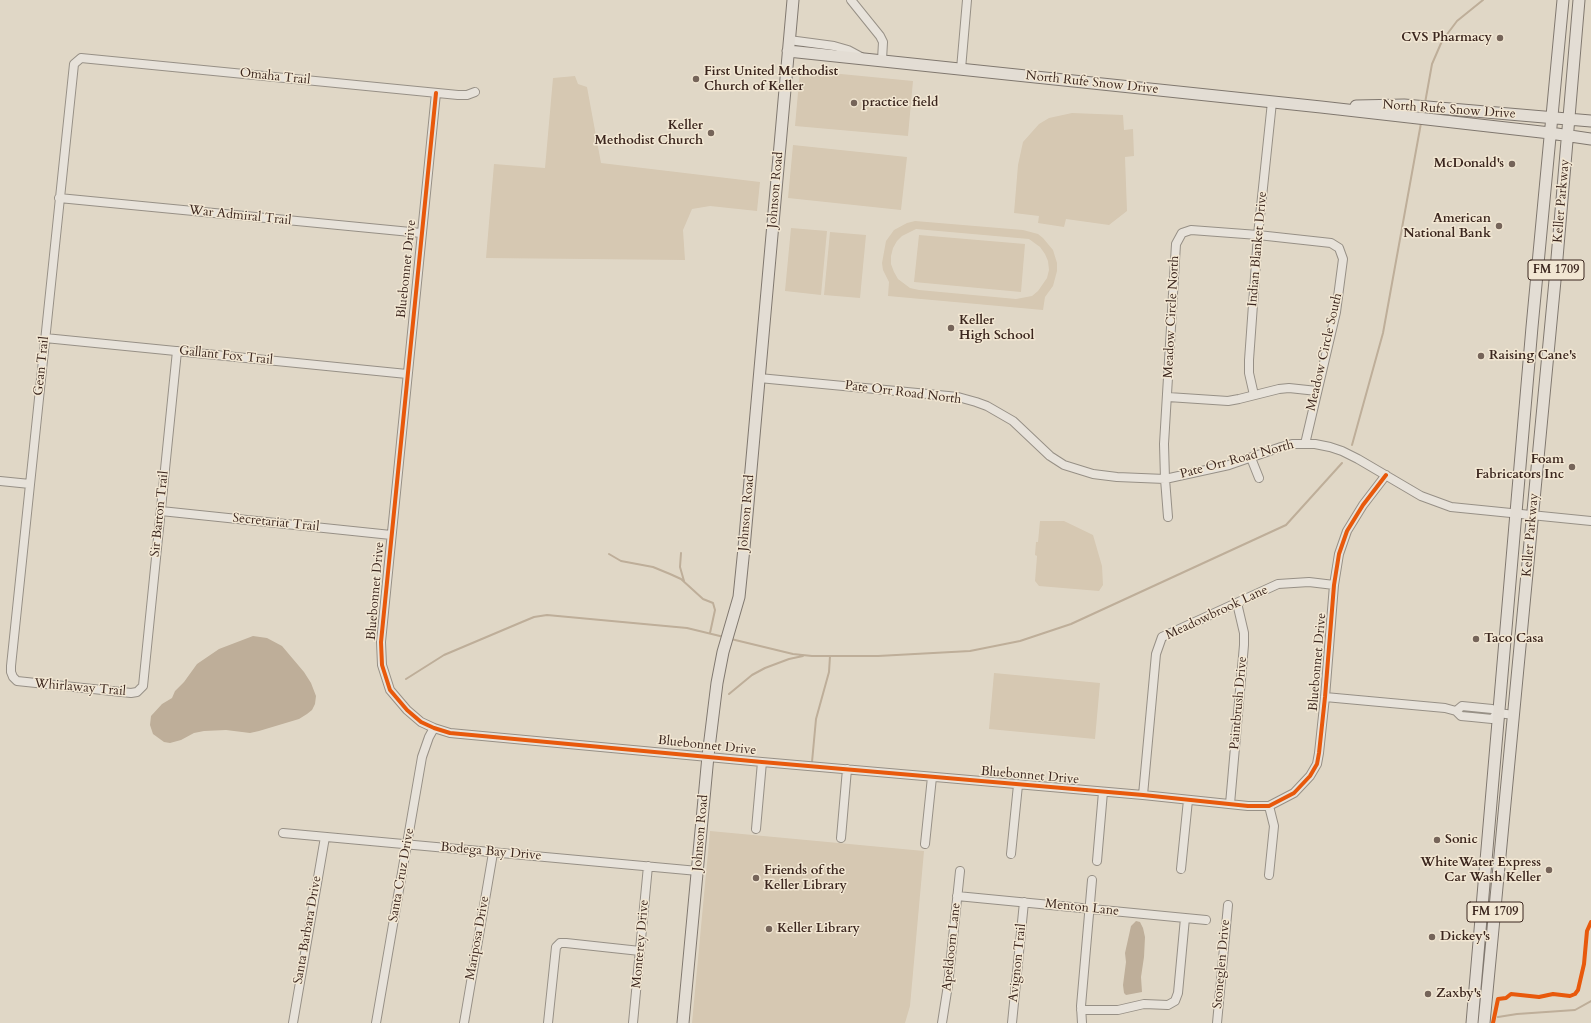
<!DOCTYPE html>
<style>
body{margin:0}
canvas{display:block;background:#e0d7c6}
</style>
<canvas width="1591" height="1023"></canvas>
<script>
const ctx = document.querySelector('canvas').getContext('2d');
ctx.lineJoin = 'round';
function fillPath(path, color) {
  ctx.fillStyle = color;
  ctx.fill(path, 'evenodd');
}
function poly(rows) {
  const path = new Path2D();
  for (const r of rows) {
    path.moveTo(r[0], r[1]);
    for (let i = 2; i < r.length; i += 2) path.lineTo(r[i], r[i + 1]);
  }
  return path;
}
function strokePath(path, color, width, dash) {
  ctx.strokeStyle = color;
  ctx.lineWidth = width;
  ctx.lineCap = dash ? 'butt' : 'round';
  ctx.setLineDash(dash || []);
  ctx.stroke(path);
}
function write(font, color, halo, rows, align = 'center') {
  ctx.font = font + ' Cardo,serif';
  ctx.lineWidth = 3;
  ctx.setLineDash([]);
  ctx.textBaseline = 'middle';
  ctx.strokeStyle = halo;
  ctx.fillStyle = color;
  for (const [text, x, y, turn = 0] of rows) {
    ctx.save();
    ctx.translate(x, y);
    ctx.rotate((+turn || 0) * Math.PI / 180);
    ctx.textAlign = isNaN(turn) ? turn : align;
    if (halo) ctx.strokeText(text, 0, 0);
    ctx.fillText(text, 0, 0);
    ctx.restore();
  }
}
fillPath(poly([
 [800,70,913,81,908,136,795,126],
 [575,76,578,84,587,87,601,163,760,182,757,211,710,206,692,209,683,230,685,260,486,258,494,164,545,168,553,78],
 [1072,113,1123,115,1124,130,1133,129,1134,156,1125,157,1127,211,1109,225,1066,219,1064,227,1038,223,1039,216,1014,213,1018,165,1023,142,1039,124,1049,118],
 [793,145,907,157,901,210,788,198],
 [915,221,1023,230,1038,234,1043,238,1053,250,1057,263,1057,271,1053,286,1045,297,1043,310,888,296,889,282,883,270,882,263,886,241,894,230,907,223],
 [916,229,1029,239,1040,247,1045,254,1048,261,1049,270,1047,278,1038,291,1032,296,1016,299,919,290,910,288,898,279,894,272,891,264,891,256,893,248,897,241,902,236],
 [791,228,827,231,821,295,785,291],
 [830,232,866,235,860,298,824,295],
 [919,235,1025,244,1021,292,914,282],
 [1040,521,1064,521,1093,535,1102,566,1103,585,1099,591,1039,586,1035,581,1037,556,1035,555,1036,542,1038,542],
 [994,673,1100,683,1095,739,989,729],
 [710,831,924,851,910,1006,905,1023,692,1023]
]), '#d6c8b2');
fillPath(poly([
 [253,636,267,638,282,646,304,672,311,683,316,696,315,704,312,710,307,714,299,719,259,731,250,733,226,730,204,731,194,733,181,740,170,743,164,742,153,734,150,725,151,716,162,704,172,698,175,691,184,682,197,664,219,649],
 [1136,921,1140,922,1143,928,1145,937,1144,957,1141,977,1142,992,1126,995,1124,993,1123,985,1126,962,1125,953,1131,926]
]), '#beae99');
strokePath(poly([
 [1425,103,1432,64,1442,41,1457,21,1483,0],
 [1352,445,1383,333,1421,123],
 [681,553,680,567,684,581],
 [609,554,621,561,653,567,670,574,681,579,703,599,713,603,715,610,710,633],
 [731,639,793,654,812,656,878,656,970,651,1020,641,1071,624,1286,525,1342,463],
 [406,679,444,655,522,622,534,617,547,615,687,628,724,637],
 [729,694,752,675,765,668,789,659,803,656],
 [812,762,816,719,829,672,830,656],
 [1498,1017,1517,1014,1575,1010,1591,1001]
]), '#beae99', 2);
const minor = poly([
 [851,0,880,36,883,42,882,60],
 [789,40,834,46,848,50,861,57],
 [961,69,967,0],
 [436,93,381,642,382,665,390,690,407,710,421,722,434,728,450,733,762,762,1143,795,1248,806,1269,806,1294,793,1310,776,1317,764,1319,753,1325,697,1334,585,1339,554,1347,531,1363,505,1386,475],
 [59,198,421,233],
 [45,338,407,374],
 [177,351,143,686,137,692,131,693,17,681,13,677,11,672,11,666,74,64,81,58,458,95,467,95,475,92],
 [759,378,928,394,958,397,976,402,987,406,1013,421,1050,456,1064,465,1093,474,1117,477,1165,479,1229,465,1281,447,1292,444,1315,444,1330,447,1342,451,1358,459,1421,496,1451,507,1591,521],
 [1254,395,1249,373,1249,360,1258,235,1272,102],
 [1168,397,1228,401,1239,399,1279,389,1289,388,1317,391],
 [1251,458,1259,478],
 [0,481,30,484],
 [161,511,391,535],
 [1168,517,1165,479,1164,444,1176,244,1182,233,1191,230,1258,235,1331,243,1339,248,1343,259,1336,312,1305,444],
 [1325,697,1445,708,1456,711,1461,716,1472,717,1492,719,1498,713],
 [1456,711,1462,706,1492,709,1498,713,1514,715],
 [1143,795,1156,654,1162,637,1278,584,1309,582,1334,585],
 [1230,804,1244,645,1244,633,1237,603],
 [756,829,762,762],
 [283,833,698,871],
 [841,838,847,769],
 [925,844,932,777],
 [1011,854,1018,785],
 [1097,861,1103,792],
 [1181,869,1188,800],
 [1269,875,1274,826,1269,806],
 [957,896,1206,920],
 [1081,1010,1118,1010,1144,1004,1168,1005,1175,1001,1178,993,1185,918],
 [293,1023,325,837],
 [376,1023,422,757,429,737,434,728],
 [464,1023,493,853],
 [548,1023,556,947,560,943,566,943,640,951],
 [633,1023,648,866],
 [942,1023,948,985,960,871],
 [1012,1023,1024,902],
 [1082,1023,1081,1006,1092,880],
 [1217,1023,1228,905]
]);
const major = poly([
 [788,51,1321,107,1550,133,1591,139],
 [1356,106,1404,105,1591,121],
 [683,1023,708,756,717,683,723,652,739,597,744,548,793,0],
 [1472,1023,1532,327,1563,0],
 [1484,1023,1556,270,1579,0]
]);
strokePath(minor, '#979086', 10);
strokePath(major, '#80786f', 13);
strokePath(minor, '#e7e2da', 8);
strokePath(major, '#e3ddd4', 11);
strokePath(poly([
 [436,93,381,642,382,665,390,690,407,710,421,722,434,728,450,733,762,762,1143,795,1248,806,1269,806,1294,793,1310,776,1317,764,1319,753,1325,697,1334,585,1339,554,1347,531,1363,505,1386,475],
 [1493,1023,1498,999,1506,998,1511,994,1539,997,1553,994,1570,996,1575,994,1578,990,1584,964,1587,931,1591,922]
]), '#e8590c', 4);
for (const [x, y, r, color] of [
 [1500,38,4,"#756459"],
 [696,79,4,"#756459"],
 [854,103,4,"#756459"],
 [711,133,4,"#756459"],
 [1512,164,4,"#756459"],
 [1499,226,4,"#756459"],
 [951,328,4,"#756459"],
 [1481,356,4,"#756459"],
 [1572,467,4,"#756459"],
 [1476,639,4,"#756459"],
 [1437,840,4,"#756459"],
 [1549,870,4,"#756459"],
 [756,878,4,"#756459"],
 [769,929,4,"#756459"],
 [1432,937,4,"#756459"],
 [1428,994,4,"#756459"]
]) {
  const dot = new Path2D();
  dot.arc(x, y, r, 0, 2 * Math.PI);
  ctx.fillStyle = color;
  ctx.fill(dot);
  strokePath(dot, '#f2e7d3', 1.5);
}
for (const [x, y, w] of [
 [1556,270,56],
 [1495,912,56]
]) {
  const box = new Path2D();
  box.roundRect(x - w / 2, y - 10, w, 20, 3);
  ctx.fillStyle = '#f2e7d3';
  ctx.fill(box);
  strokePath(box, '#3b261e', 1);
}
write('bold 12px', '#3b261e', null, [
 ["FM 1709",1556,270],
 ["FM 1709",1495,912]
]);
write('bold 13px', '#3b261e', '#f2e7d3', [
 ["CVS Pharmacy",1492,38,"right"],
 ["First United Methodist",704,72],
 ["Church of Keller",704,87],
 ["practice field",862,103],
 ["Keller",703,126,"right"],
 ["Methodist Church",703,141,"right"],
 ["McDonald's",1504,164,"right"],
 ["American",1491,219,"right"],
 ["National Bank",1491,234,"right"],
 ["Keller",959,321],
 ["High School",959,336],
 ["Raising Cane's",1489,356],
 ["Foam",1564,460,"right"],
 ["Fabricators Inc",1564,475,"right"],
 ["Taco Casa",1484,639],
 ["Sonic",1445,840],
 ["WhiteWater Express",1541,863,"right"],
 ["Car Wash Keller",1541,878,"right"],
 ["Friends of the",764,871],
 ["Keller Library",764,886],
 ["Keller Library",777,929],
 ["Dickey's",1440,937],
 ["Zaxby's",1436,994]
], 'left');
write('13px', '#3b261e', '#f2e7d3', [
 ["Omaha Trail",275,77,6],
 ["North Rufe Snow Drive",1092,83,6],
 ["North Rufe Snow Drive",1449,110,4],
 ["Johnson Road",776,190,-85],
 ["Keller Parkway",1562,201,-85],
 ["War Admiral Trail",240,216,6],
 ["Indian Blanket Drive",1258,249,-85],
 ["Bluebonnet Drive",407,269,-84],
 ["Meadow Circle North",1172,317,-87],
 ["Meadow Circle South",1325,352,-77],
 ["Gallant Fox Trail",226,356,6],
 ["Gean Trail",42,366,-84],
 ["Pate Orr Road North",903,393,7],
 ["Pate Orr Road North",1237,460,-15],
 ["Johnson Road",747,513,-85],
 ["Sir Barton Trail",160,514,-84],
 ["Secretariat Trail",276,523,6],
 ["Keller Parkway",1531,535,-85],
 ["Bluebonnet Drive",376,591,-85],
 ["Meadowbrook Lane",1217,613,-25],
 ["Bluebonnet Drive",1318,662,-85],
 ["Whirlaway Trail",80,688,5],
 ["Paintbrush Drive",1239,703,-85],
 ["Bluebonnet Drive",707,746,6],
 ["Bluebonnet Drive",1030,776,5],
 ["Johnson Road",701,833,-85],
 ["Bodega Bay Drive",491,852,5],
 ["Santa Cruz Drive",402,875,-80],
 ["Menton Lane",1082,908,6],
 ["Santa Barbara Drive",308,930,-80],
 ["Mariposa Drive",478,938,-80],
 ["Monterey Drive",641,944,-85],
 ["Apeldoorn Lane",952,947,-84],
 ["Avignon Trail",1018,963,-84],
 ["Stoneglen Drive",1222,964,-85]
]);
</script>
